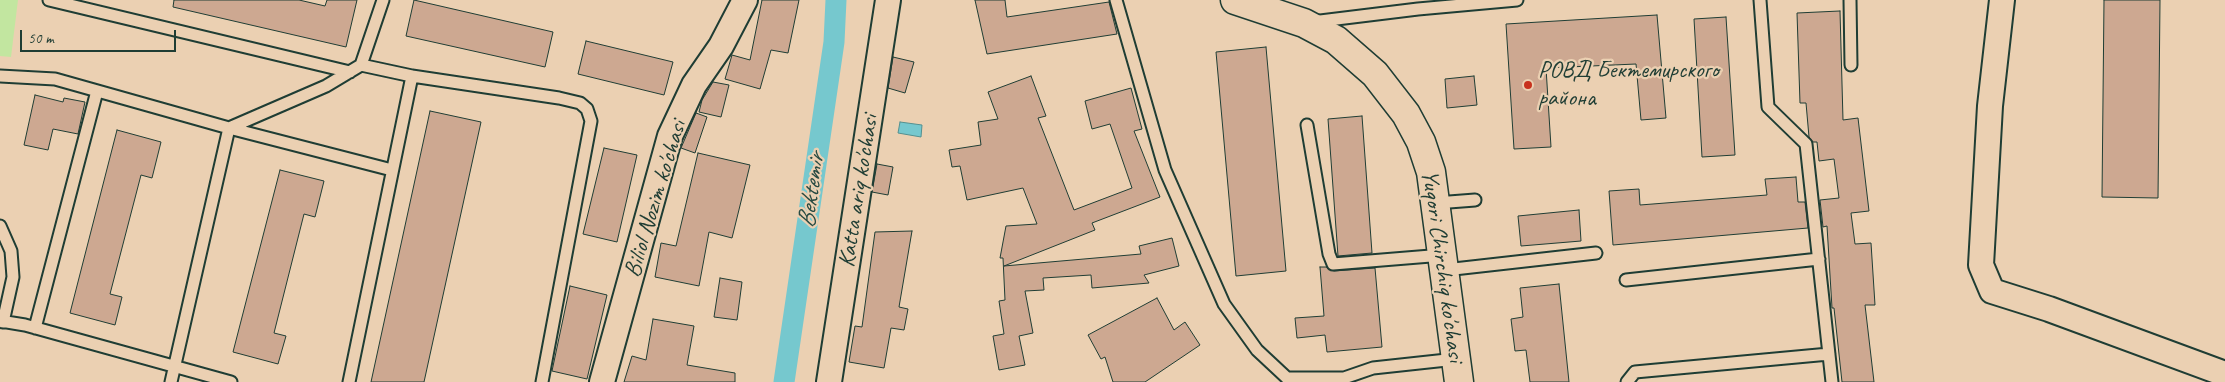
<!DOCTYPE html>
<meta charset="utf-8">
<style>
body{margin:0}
#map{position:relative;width:2225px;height:382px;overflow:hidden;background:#ebd0b2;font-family:Caveat,sans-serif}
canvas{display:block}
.scale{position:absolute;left:20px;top:30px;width:156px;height:22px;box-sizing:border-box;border:2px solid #1f3d34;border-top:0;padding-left:6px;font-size:15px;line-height:18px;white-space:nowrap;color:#1f3d34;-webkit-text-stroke:4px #ebd0b2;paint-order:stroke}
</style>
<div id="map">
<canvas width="2225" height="382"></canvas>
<div class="scale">50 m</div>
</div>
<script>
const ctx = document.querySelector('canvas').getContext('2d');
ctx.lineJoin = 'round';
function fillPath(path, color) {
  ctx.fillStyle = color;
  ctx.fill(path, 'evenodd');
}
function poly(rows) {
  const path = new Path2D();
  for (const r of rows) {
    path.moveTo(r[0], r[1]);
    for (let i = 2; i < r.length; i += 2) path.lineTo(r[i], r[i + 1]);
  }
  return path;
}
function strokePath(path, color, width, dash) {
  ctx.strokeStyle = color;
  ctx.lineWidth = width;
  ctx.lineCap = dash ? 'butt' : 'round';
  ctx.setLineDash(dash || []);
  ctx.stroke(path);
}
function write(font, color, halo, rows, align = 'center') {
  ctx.font = font + ' Caveat,sans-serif';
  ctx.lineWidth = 4.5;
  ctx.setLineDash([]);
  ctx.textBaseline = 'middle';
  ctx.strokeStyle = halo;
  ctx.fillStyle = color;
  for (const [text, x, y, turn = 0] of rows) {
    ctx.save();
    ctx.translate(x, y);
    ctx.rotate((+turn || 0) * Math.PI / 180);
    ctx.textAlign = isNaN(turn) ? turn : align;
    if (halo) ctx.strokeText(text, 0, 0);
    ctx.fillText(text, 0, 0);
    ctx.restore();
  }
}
fillPath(poly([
 [0,0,18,0,11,57,0,56]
]), '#c2e6a0');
const water = poly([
 [900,122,922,125,921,137,898,133,900,122]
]);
fillPath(water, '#76c8ce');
strokePath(water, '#539090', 1);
strokePath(poly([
 [784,382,834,42,836,0]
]), '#76c8ce', 21);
const building = poly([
 [174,0,299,0,325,6,327,0,357,0,346,47,173,7,174,0],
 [414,0,553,32,545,67,406,36,414,0],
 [762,0,799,0,788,53,771,50,760,89,725,79,732,55,750,60,762,0],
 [975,0,1005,0,1007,17,1109,2,1117,34,987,54,975,0],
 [2104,0,2160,0,2158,198,2102,197,2104,0],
 [1840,11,1843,120,1858,118,1869,211,1851,213,1855,244,1871,243,1875,305,1865,305,1874,382,1842,382,1834,308,1832,308,1827,226,1823,227,1820,200,1839,198,1834,159,1819,161,1817,142,1813,142,1809,137,1806,103,1800,103,1797,13,1840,11],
 [1657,15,1666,118,1641,120,1636,64,1546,68,1551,147,1514,149,1506,24,1657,15],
 [1726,17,1735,155,1702,157,1694,19,1726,17],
 [586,41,673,62,664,95,578,74,586,41],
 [1266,47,1286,271,1236,276,1216,52,1266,47],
 [893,57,914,62,905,93,888,88,893,57],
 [1031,76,1046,116,1038,118,1074,210,1132,188,1110,124,1092,129,1085,101,1131,88,1142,129,1134,131,1160,197,1092,223,1095,230,1004,266,1141,254,1139,246,1172,238,1179,266,1144,275,1149,283,1092,288,1091,275,1043,278,1044,290,1025,291,1033,333,1019,336,1025,365,999,370,993,336,1004,334,999,301,1005,300,1003,258,1000,258,1006,226,1037,224,1023,188,967,200,960,166,952,167,949,150,981,145,978,122,998,119,988,92,1031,76],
 [1474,76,1477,105,1447,108,1445,79,1474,76],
 [713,82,729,85,721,117,699,112,702,100,713,82],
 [35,95,63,102,64,98,85,102,78,134,53,129,48,150,24,145,35,95],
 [430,111,481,122,424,382,371,382,430,111],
 [696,113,707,117,695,153,681,148,696,113],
 [1362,116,1372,253,1338,256,1328,119,1362,116],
 [117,130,161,142,152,178,141,175,110,294,122,297,115,325,70,313,117,130],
 [604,148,637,155,617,242,583,234,604,148],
 [698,153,750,165,732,238,709,232,699,286,655,277,661,243,676,246,698,153],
 [877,164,893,167,888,195,872,192,877,164],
 [280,170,324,181,315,217,304,214,274,333,286,336,278,364,233,352,280,170],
 [1796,177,1798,202,1805,202,1808,228,1613,245,1609,191,1639,189,1640,205,1767,195,1765,179,1796,177],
 [1579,210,1581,241,1521,246,1518,216,1579,210],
 [912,231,899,307,908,309,904,330,891,328,884,368,849,362,855,326,862,327,875,232,912,231],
 [1320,267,1326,267,1334,271,1375,268,1382,347,1327,352,1325,335,1297,338,1295,318,1324,316,1320,267],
 [720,278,742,282,737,320,714,317,720,278],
 [1559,284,1569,382,1530,382,1526,350,1515,351,1511,319,1523,317,1520,288,1559,284],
 [570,286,607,295,587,379,552,371,570,286],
 [1157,298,1174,330,1185,322,1200,345,1145,382,1113,382,1105,357,1101,359,1088,335,1157,298],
 [653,319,694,326,687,365,735,373,735,382,624,382,632,356,646,360,653,319]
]);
fillPath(building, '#cda891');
strokePath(building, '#1f3d34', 1);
const lane = poly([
 [49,0,350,72],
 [1116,0,1165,170,1224,304,1257,350,1287,378,1289,382],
 [1760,0,1768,107,1806,144,1832,382],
 [1850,0,1851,65],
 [1312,22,1418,9,1517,0],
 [361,65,383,0],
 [0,76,55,79,229,128,326,86,361,65,412,76,349,382],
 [412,76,559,98,580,103,587,109,591,121,542,382],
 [1307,125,1329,254,1333,264,1443,255],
 [1436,203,1475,200],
 [0,226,11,251,13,277,3,322],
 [1445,270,1596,253],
 [1626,280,1819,259],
 [0,321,25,325,231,382],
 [35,328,97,91],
 [1287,378,1344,378,1373,368,1456,359],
 [171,382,229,128,392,170],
 [1627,382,1635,372,1829,354]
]);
const street = poly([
 [2002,0,1990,106,1981,265,1992,291,2049,309,2225,374],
 [602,382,670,136,694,85,721,46,745,0],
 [829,382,888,0]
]);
const secondary = poly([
 [1235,0,1304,23,1336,40,1375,74,1406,114,1421,142,1431,172,1459,382]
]);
strokePath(lane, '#1f3d34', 15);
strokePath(street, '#1f3d34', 28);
strokePath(secondary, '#1f3d34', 31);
strokePath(lane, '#ebd0b2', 11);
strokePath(street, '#ebd0b2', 24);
strokePath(secondary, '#ebd0b2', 28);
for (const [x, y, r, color] of [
 [1528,85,5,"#c8321e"]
]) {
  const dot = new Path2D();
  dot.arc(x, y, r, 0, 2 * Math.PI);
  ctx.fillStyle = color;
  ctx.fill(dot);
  strokePath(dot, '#ebd0b2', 2);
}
write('24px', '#1f3d34', '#ebd0b2', [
 ["РОВД Бектемирского",1538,71],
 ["района",1538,99]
], 'left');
write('24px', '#1f3d34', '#ebd0b2', [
 ["Katta ariq ko'chasi",859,191,-81],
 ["Biliol Nozim ko'chasi",656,199,-73],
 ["Yuqori Chirchiq ko'chasi",1442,266,82]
]);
write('italic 25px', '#284b43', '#ebd0b2', [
 ["Bektemir",812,191,-82]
]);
</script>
